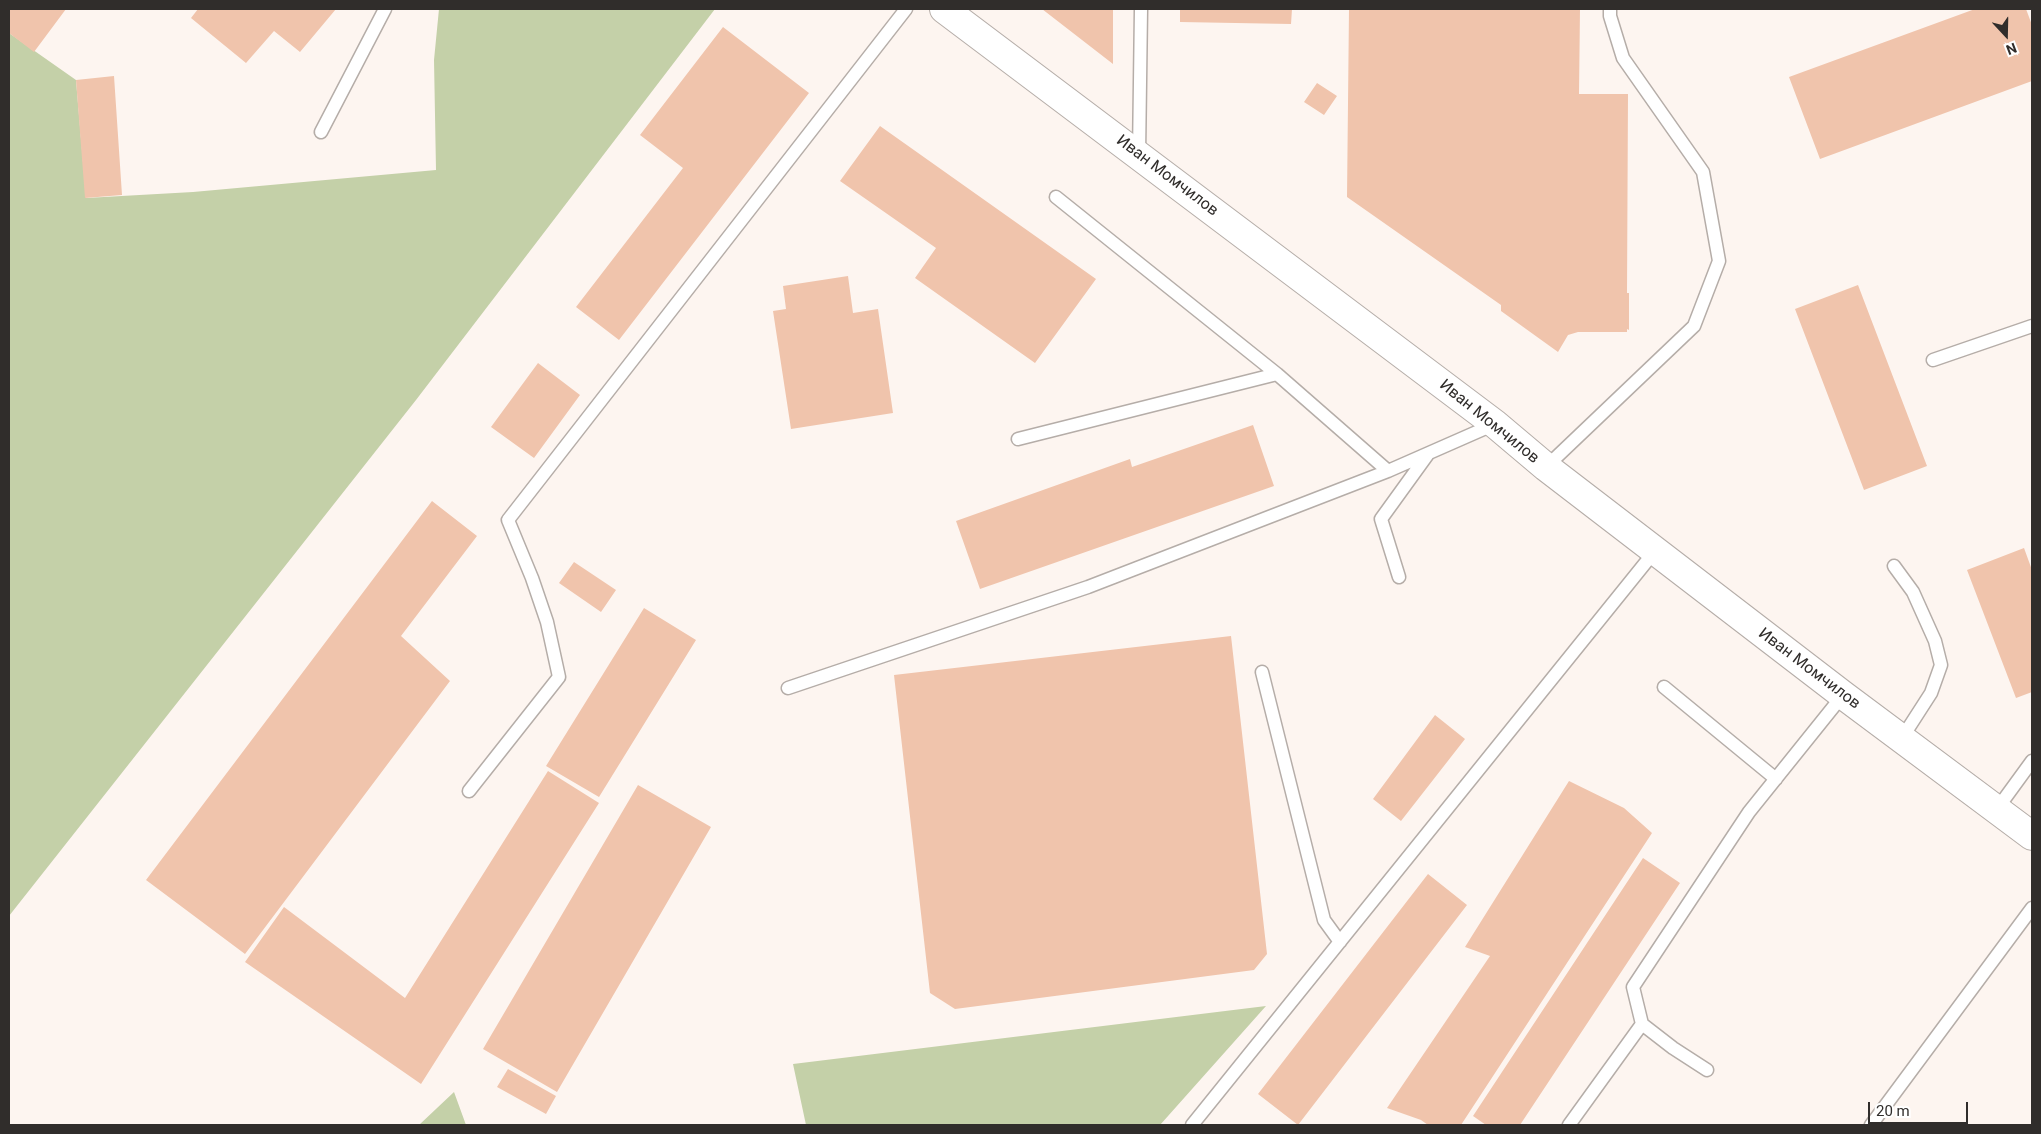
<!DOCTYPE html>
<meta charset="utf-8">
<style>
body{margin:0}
#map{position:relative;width:2041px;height:1134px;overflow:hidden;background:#fdf5f0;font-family:Roboto,sans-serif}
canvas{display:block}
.frame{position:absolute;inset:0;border:10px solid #302d2b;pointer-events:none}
.north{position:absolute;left:1981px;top:10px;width:50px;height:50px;-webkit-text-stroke:4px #fff;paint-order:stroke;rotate:159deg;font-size:14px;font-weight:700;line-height:20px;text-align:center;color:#302d2b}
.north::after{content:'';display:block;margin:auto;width:18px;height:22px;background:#302d2b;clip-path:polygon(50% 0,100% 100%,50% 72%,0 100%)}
.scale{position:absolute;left:1868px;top:1102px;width:100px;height:22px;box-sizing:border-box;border:2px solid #302d2b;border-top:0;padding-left:6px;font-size:15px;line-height:18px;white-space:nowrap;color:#302d2b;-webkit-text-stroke:4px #fff;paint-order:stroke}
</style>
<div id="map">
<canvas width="2041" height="1134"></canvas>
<div class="frame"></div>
<div class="north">N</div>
<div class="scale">20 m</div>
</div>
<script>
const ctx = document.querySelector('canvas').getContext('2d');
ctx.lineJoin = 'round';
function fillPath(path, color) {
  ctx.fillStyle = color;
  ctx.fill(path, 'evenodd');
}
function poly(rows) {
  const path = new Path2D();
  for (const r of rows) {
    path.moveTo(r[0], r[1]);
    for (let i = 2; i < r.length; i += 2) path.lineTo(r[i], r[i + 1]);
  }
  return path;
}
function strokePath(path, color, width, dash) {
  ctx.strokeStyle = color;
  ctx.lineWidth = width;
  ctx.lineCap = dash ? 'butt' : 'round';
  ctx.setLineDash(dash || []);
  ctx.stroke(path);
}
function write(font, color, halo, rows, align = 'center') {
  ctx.font = font + ' Roboto,sans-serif';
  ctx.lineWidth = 4;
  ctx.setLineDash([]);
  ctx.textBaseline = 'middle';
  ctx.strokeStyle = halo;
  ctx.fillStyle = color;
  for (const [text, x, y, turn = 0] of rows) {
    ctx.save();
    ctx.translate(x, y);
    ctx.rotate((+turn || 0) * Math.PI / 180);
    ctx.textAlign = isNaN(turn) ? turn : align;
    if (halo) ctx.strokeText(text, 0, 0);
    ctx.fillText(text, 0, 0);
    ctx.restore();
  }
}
fillPath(poly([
 [439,9,715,9,416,400,9,916,9,33,76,80,86,198,193,192,436,170,434,60],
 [1266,1006,1160,1125,806,1125,793,1064],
 [454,1092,466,1125,419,1125]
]), '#c4d0a8');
fillPath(poly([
 [9,9,66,9,34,52,9,33],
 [198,9,336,9,300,52,274,31,246,63,191,18],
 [1042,9,1113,9,1113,64],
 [1180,9,1292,9,1291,24,1180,22],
 [1349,9,1580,9,1579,94,1628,94,1627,293,1629,293,1629,330,1627,329,1627,332,1578,332,1568,335,1558,352,1501,311,1501,305,1347,197],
 [1975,9,2026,9,2032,25,2032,81,1820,159,1789,77],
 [723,27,809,93,619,340,576,307,683,168,640,135],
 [114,76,122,195,85,198,76,80],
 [1317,83,1337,96,1324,115,1304,102],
 [880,126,1096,279,1035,363,915,278,936,248,840,181],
 [848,276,853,313,878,309,893,413,791,429,773,311,786,309,783,286],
 [1858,285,1927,466,1864,490,1795,309],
 [538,363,580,395,534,458,491,427],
 [1253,425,1274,486,980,589,956,521,1130,459,1132,467],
 [432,501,477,536,401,636,450,681,245,954,146,880],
 [2024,548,2032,570,2032,692,2016,698,1967,570],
 [574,562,616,590,601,612,559,583],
 [644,608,696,640,599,797,546,766],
 [1231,636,1267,954,1254,970,955,1009,930,993,894,675],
 [1435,715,1465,739,1401,821,1373,799],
 [548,771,599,803,421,1084,245,962,284,907,405,998],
 [1569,781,1624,808,1652,833,1461,1125,1428,1125,1421,1120,1387,1108,1490,956,1465,947],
 [638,785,711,827,557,1092,483,1049],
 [1643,858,1680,883,1520,1125,1486,1125,1473,1116],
 [1428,874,1467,905,1298,1125,1258,1094],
 [508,1069,556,1096,546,1114,497,1087]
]), '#f0c4ac');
const service = poly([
 [321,132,385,9],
 [1139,155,1141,9],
 [1056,197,1277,374,1388,471],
 [1933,360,2032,326],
 [1018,439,1277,374],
 [1546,467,1694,326,1719,261,1703,172,1623,58,1610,16,1610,9],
 [1894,566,1913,592,1935,641,1941,665,1931,693,1902,738],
 [1399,577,1381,519,1428,454],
 [1262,672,1324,920,1340,942],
 [1664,687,1776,779],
 [788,688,1088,587,1388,471,1495,424],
 [469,791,559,677,547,622,532,578,508,520,906,9],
 [1997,809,2032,761],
 [1707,1070,1673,1048,1642,1024,1633,987,1749,812,1843,695],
 [1192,1125,1655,551],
 [1569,1125,1642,1024],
 [1871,1125,2032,908]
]);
const tertiary = poly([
 [944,9,1495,424,1546,467,1843,695,2032,836]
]);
strokePath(service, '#b5ada8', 15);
strokePath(tertiary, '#b5ada8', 30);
strokePath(service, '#fff', 12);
strokePath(tertiary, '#fff', 28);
write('16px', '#302d2b', '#fff', [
 ["Иван Момчилов",1167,176,37],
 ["Иван Момчилов",1489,422,39],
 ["Иван Момчилов",1809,669,37]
]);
</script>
